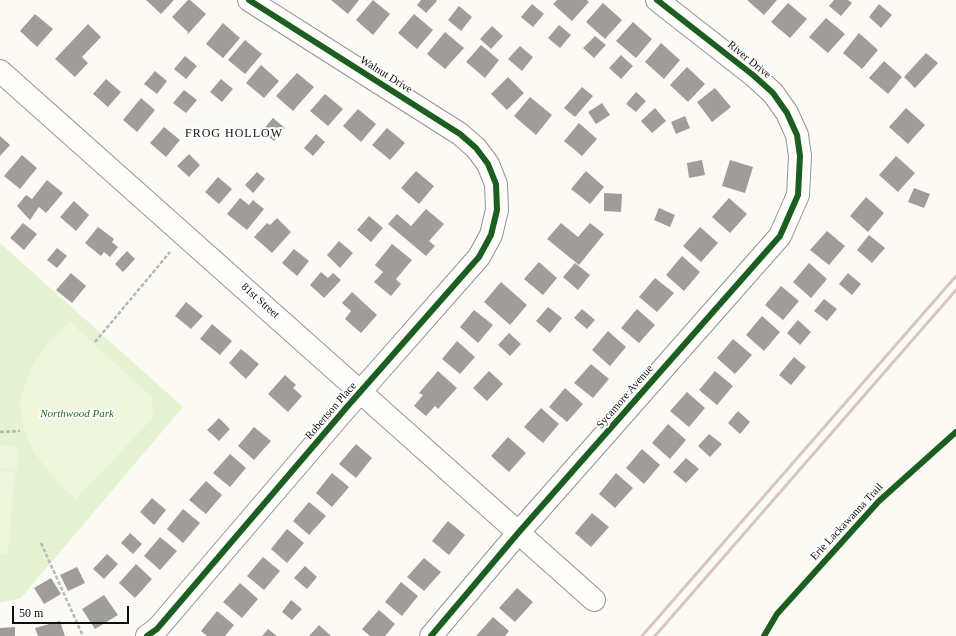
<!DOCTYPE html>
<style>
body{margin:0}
#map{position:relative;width:956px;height:636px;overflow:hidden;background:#fcfaf4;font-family:"Times New Roman",serif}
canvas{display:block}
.scale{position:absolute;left:12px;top:606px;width:117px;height:18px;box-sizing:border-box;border:2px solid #0e0e0e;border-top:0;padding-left:5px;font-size:12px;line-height:14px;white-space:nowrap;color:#0e0e0e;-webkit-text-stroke:3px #fff;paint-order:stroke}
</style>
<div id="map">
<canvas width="956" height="636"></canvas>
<div class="scale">50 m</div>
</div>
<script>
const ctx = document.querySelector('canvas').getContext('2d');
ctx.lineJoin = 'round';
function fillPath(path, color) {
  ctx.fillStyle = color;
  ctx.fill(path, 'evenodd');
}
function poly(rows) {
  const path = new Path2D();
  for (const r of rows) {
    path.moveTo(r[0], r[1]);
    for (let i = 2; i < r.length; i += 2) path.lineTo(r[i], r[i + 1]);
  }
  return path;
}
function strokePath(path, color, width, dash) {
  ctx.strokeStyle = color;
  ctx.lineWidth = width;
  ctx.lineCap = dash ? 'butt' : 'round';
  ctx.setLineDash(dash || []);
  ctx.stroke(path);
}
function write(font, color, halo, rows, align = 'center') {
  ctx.font = font + ' "Times New Roman",serif';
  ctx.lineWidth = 4;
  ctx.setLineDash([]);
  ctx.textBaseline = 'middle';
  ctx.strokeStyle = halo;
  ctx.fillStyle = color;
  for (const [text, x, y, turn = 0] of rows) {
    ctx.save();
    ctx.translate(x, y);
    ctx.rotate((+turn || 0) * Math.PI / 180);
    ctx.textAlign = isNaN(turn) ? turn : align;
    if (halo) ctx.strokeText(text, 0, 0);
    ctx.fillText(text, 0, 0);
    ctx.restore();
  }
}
fillPath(poly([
 [0,243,183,407,21,598,0,603]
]), '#e5f3d2');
fillPath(poly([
 [70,322,152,397,153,418,76,499,60,485,35,454,27,438,20,409,21,395,33,365,51,339],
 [0,445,18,447,17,470,0,468],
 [0,470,15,472,8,554,0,553]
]), '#eff6dc');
fillPath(poly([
 [146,0,174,0,161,14],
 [188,0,190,0,206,14,187,35,188,32,172,17],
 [331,0,359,0,348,14],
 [373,0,390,14,373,35,356,20],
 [421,0,436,0,437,1,426,13,417,5],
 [557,0,587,0,589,2,572,21,553,4],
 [747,0,777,0,764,15],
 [834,0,848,0,852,3,841,16,829,6],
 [603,3,622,20,605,39,586,22],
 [788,3,807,19,790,38,771,22],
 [532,4,544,14,533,27,521,17],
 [879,4,892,15,881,28,869,17],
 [459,6,472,17,461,31,448,20],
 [35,14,53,29,37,47,20,31],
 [414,14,433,30,417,49,398,33],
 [826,18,845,34,828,53,809,37],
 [633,22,652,39,636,58,616,41],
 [223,23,240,38,223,58,206,44],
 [88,24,101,37,82,57,88,63,75,77,55,59],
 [559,25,571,35,560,48,548,38],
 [492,26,503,36,491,49,480,39],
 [445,32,464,48,445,69,427,54],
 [859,33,878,50,862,69,843,53],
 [595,36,606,45,594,58,583,48],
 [245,40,262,54,245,74,228,60],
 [661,43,680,60,664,79,645,62],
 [481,45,499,60,485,78,466,62],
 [520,46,533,57,522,71,508,59],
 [926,53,938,63,915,88,904,77],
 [621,55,633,66,621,79,609,68],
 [185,56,197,66,186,79,174,69],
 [884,61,902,77,888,94,869,78],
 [261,65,279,81,264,98,246,83],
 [687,67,705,84,688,102,670,85],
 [155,71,167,81,157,94,144,84],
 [297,73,314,87,293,111,276,96],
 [508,77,524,93,507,110,491,94],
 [106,79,121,92,108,107,93,94],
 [221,79,233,89,222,102,210,92],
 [582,87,593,96,575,117,564,108],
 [715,88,731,107,712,122,697,102],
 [184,90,197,100,186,113,173,103],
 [636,92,646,101,636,112,626,104],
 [325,94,343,109,328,126,310,111],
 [530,97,552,115,536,135,514,116],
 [141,98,155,110,137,132,123,120],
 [602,103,610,115,596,124,588,112],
 [655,108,666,121,652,133,641,121],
 [906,108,925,125,908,144,889,127],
 [358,109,376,124,361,142,343,126],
 [685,116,690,128,676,134,671,122],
 [273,118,285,128,274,141,262,131],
 [579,123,597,139,582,156,564,141],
 [164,127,180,140,166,157,150,143],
 [387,128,405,143,390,160,372,145],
 [316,134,325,142,313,156,304,148],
 [0,136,10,145,0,156],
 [189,154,200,165,189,177,177,166],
 [22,155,37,168,20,189,4,176],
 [896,156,915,173,898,192,879,175],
 [702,160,705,175,689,178,687,163],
 [730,160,753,167,745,193,722,186],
 [416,171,434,186,419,204,401,188],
 [586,171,604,187,590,204,571,189],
 [257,172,265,179,253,193,245,185],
 [218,177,232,189,219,204,205,192],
 [47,180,63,193,46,213,39,207,30,220,17,206,26,195,32,199],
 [914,188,930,194,924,208,908,202],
 [604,193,622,194,621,212,604,211],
 [866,197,884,213,868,232,850,216],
 [240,198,249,205,253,200,264,209,247,230,227,214],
 [729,198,747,214,730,233,712,217],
 [74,201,89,215,76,231,60,217],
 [659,208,675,215,670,227,654,220],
 [426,209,444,224,429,241,435,246,426,256,388,224,397,214,411,226],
 [369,216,383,228,371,242,357,230],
 [277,218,291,232,272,253,254,237,267,223,270,225],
 [23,223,37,234,24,250,10,238],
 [561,223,578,237,590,223,604,234,579,265,547,239],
 [98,227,114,239,112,242,118,247,110,257,104,252,101,256,85,243],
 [700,227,718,243,701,262,683,246],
 [827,231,845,246,829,265,810,250],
 [869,235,885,248,872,263,857,250],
 [339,241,353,253,340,268,327,255],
 [392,244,412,260,396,279,401,284,391,296,374,282,383,272,375,265],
 [57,248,67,256,57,268,47,260],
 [294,249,309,261,297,276,282,263],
 [127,251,135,259,123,272,115,264],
 [682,256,700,272,684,291,666,275],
 [539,262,557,278,543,295,524,279],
 [575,263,590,275,578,290,563,277],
 [809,263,827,279,811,298,793,282],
 [321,272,328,278,333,273,341,280,324,298,310,285],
 [71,273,86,286,72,303,56,290],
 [848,273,861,284,852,295,839,284],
 [655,278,674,293,657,312,639,297],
 [501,282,527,305,510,325,484,302],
 [781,286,799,301,783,320,765,305],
 [352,292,377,315,361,333,345,319,351,311,342,303],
 [824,299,837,309,827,321,814,311],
 [186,302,203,316,191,329,175,316],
 [548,307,562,318,550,333,536,321],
 [582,309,595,320,587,329,574,318],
 [637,309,655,325,639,343,621,328],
 [474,310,493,325,478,343,460,327],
 [762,316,780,332,764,351,746,335],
 [798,320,811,332,800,345,787,333],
 [212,324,232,341,220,355,200,339],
 [608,331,626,347,610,366,592,350],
 [509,333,521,344,510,356,498,345],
 [733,339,752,355,735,374,717,358],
 [457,341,475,357,460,374,442,359],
 [241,349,259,364,246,379,229,363],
 [794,357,806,367,791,385,779,375],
 [591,364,609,379,593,398,574,383],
 [438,371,457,388,438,409,435,406,426,416,414,406,423,395,419,393],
 [489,371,503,384,487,401,473,388],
 [715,371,733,386,717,405,699,390],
 [285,375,296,385,293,388,302,396,288,412,268,394],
 [565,388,583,404,567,422,549,407],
 [687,392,705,408,689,427,670,411],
 [541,408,559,424,543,443,524,427],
 [738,411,750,422,740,434,728,423],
 [219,418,230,429,219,441,207,430],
 [668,424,686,440,670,459,652,443],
 [254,427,271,441,254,460,238,446],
 [709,434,722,444,710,457,698,446],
 [508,437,526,453,509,472,491,456],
 [356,444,372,458,356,478,339,464],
 [642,449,660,465,644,484,626,468],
 [230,454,246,468,230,487,213,473],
 [686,458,699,469,686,483,673,472],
 [332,473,349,487,332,507,316,493],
 [616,473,633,488,615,508,599,494],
 [206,481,222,495,206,514,189,500],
 [152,498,166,510,154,525,140,512],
 [309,502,326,516,309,535,293,521],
 [183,509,200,523,183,543,167,529],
 [592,513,609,527,591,547,575,533],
 [448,521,465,535,449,555,432,541],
 [287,529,304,543,287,563,271,549],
 [130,533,142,544,133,554,121,543],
 [160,537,177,551,160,570,144,556],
 [107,554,118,564,104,579,93,569],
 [263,557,280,571,264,590,247,576],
 [424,558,441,572,424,591,407,577],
 [136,564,152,579,135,598,119,583],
 [305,566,317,577,307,589,294,578],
 [77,567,85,583,68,591,60,575],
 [51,578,61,594,44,604,34,588],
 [401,582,418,596,402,616,385,602],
 [240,583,258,599,242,618,223,602],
 [517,588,533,602,515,622,499,608],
 [104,595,118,615,95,629,82,609],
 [291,600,302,609,292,620,282,612],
 [379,610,395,624,385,636,370,636,362,629],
 [217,611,234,625,225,636,207,636,201,631],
 [493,617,509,631,505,636,476,636],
 [60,621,65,636,38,636,35,628],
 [319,625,331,636,309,636],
 [15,627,15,636,0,636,0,628],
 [268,629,277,636,262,636]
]), '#9f9d99');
const minor = poly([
 [0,71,594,600],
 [147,636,157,629,346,408,479,257,491,235,497,210,496,184,488,164,476,148,460,134,249,0],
 [431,636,519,532,780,236,798,195,800,156,797,135,787,113,773,93,753,75,657,0]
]);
strokePath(minor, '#959492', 24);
strokePath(poly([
 [95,342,170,252],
 [0,432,20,431],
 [41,543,83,636]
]), '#b8b8b7', 2.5, [4, 2]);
strokePath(minor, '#fffefd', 22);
strokePath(poly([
 [642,636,956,276],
 [655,636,956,290]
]), '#d9c4c4', 3);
strokePath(poly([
 [147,636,157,629,346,408,479,257,491,235,497,210,496,184,488,164,476,148,460,134,249,0],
 [431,636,519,532,780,236,798,195,800,156,797,135,787,113,773,93,753,75,657,0],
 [764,636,777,614,879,501,956,432]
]), '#1b5e20', 6);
write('11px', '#0e0e0e', '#fff', [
 ["River Drive",749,60,39],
 ["Walnut Drive",386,75,32],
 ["81st Street",260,301,42],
 ["Sycamore Avenue",625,397,-49],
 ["Robertson Place",331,411,-49],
 ["Erie Lackawanna Trail",847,522,-47]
]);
write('italic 11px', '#2a6b1a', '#fff', [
 ["Northwood Park",77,414]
]);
ctx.letterSpacing = '1px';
write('12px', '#0e0e0e', '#fff', [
 ["FROG HOLLOW",234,134]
]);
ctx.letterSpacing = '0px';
</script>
